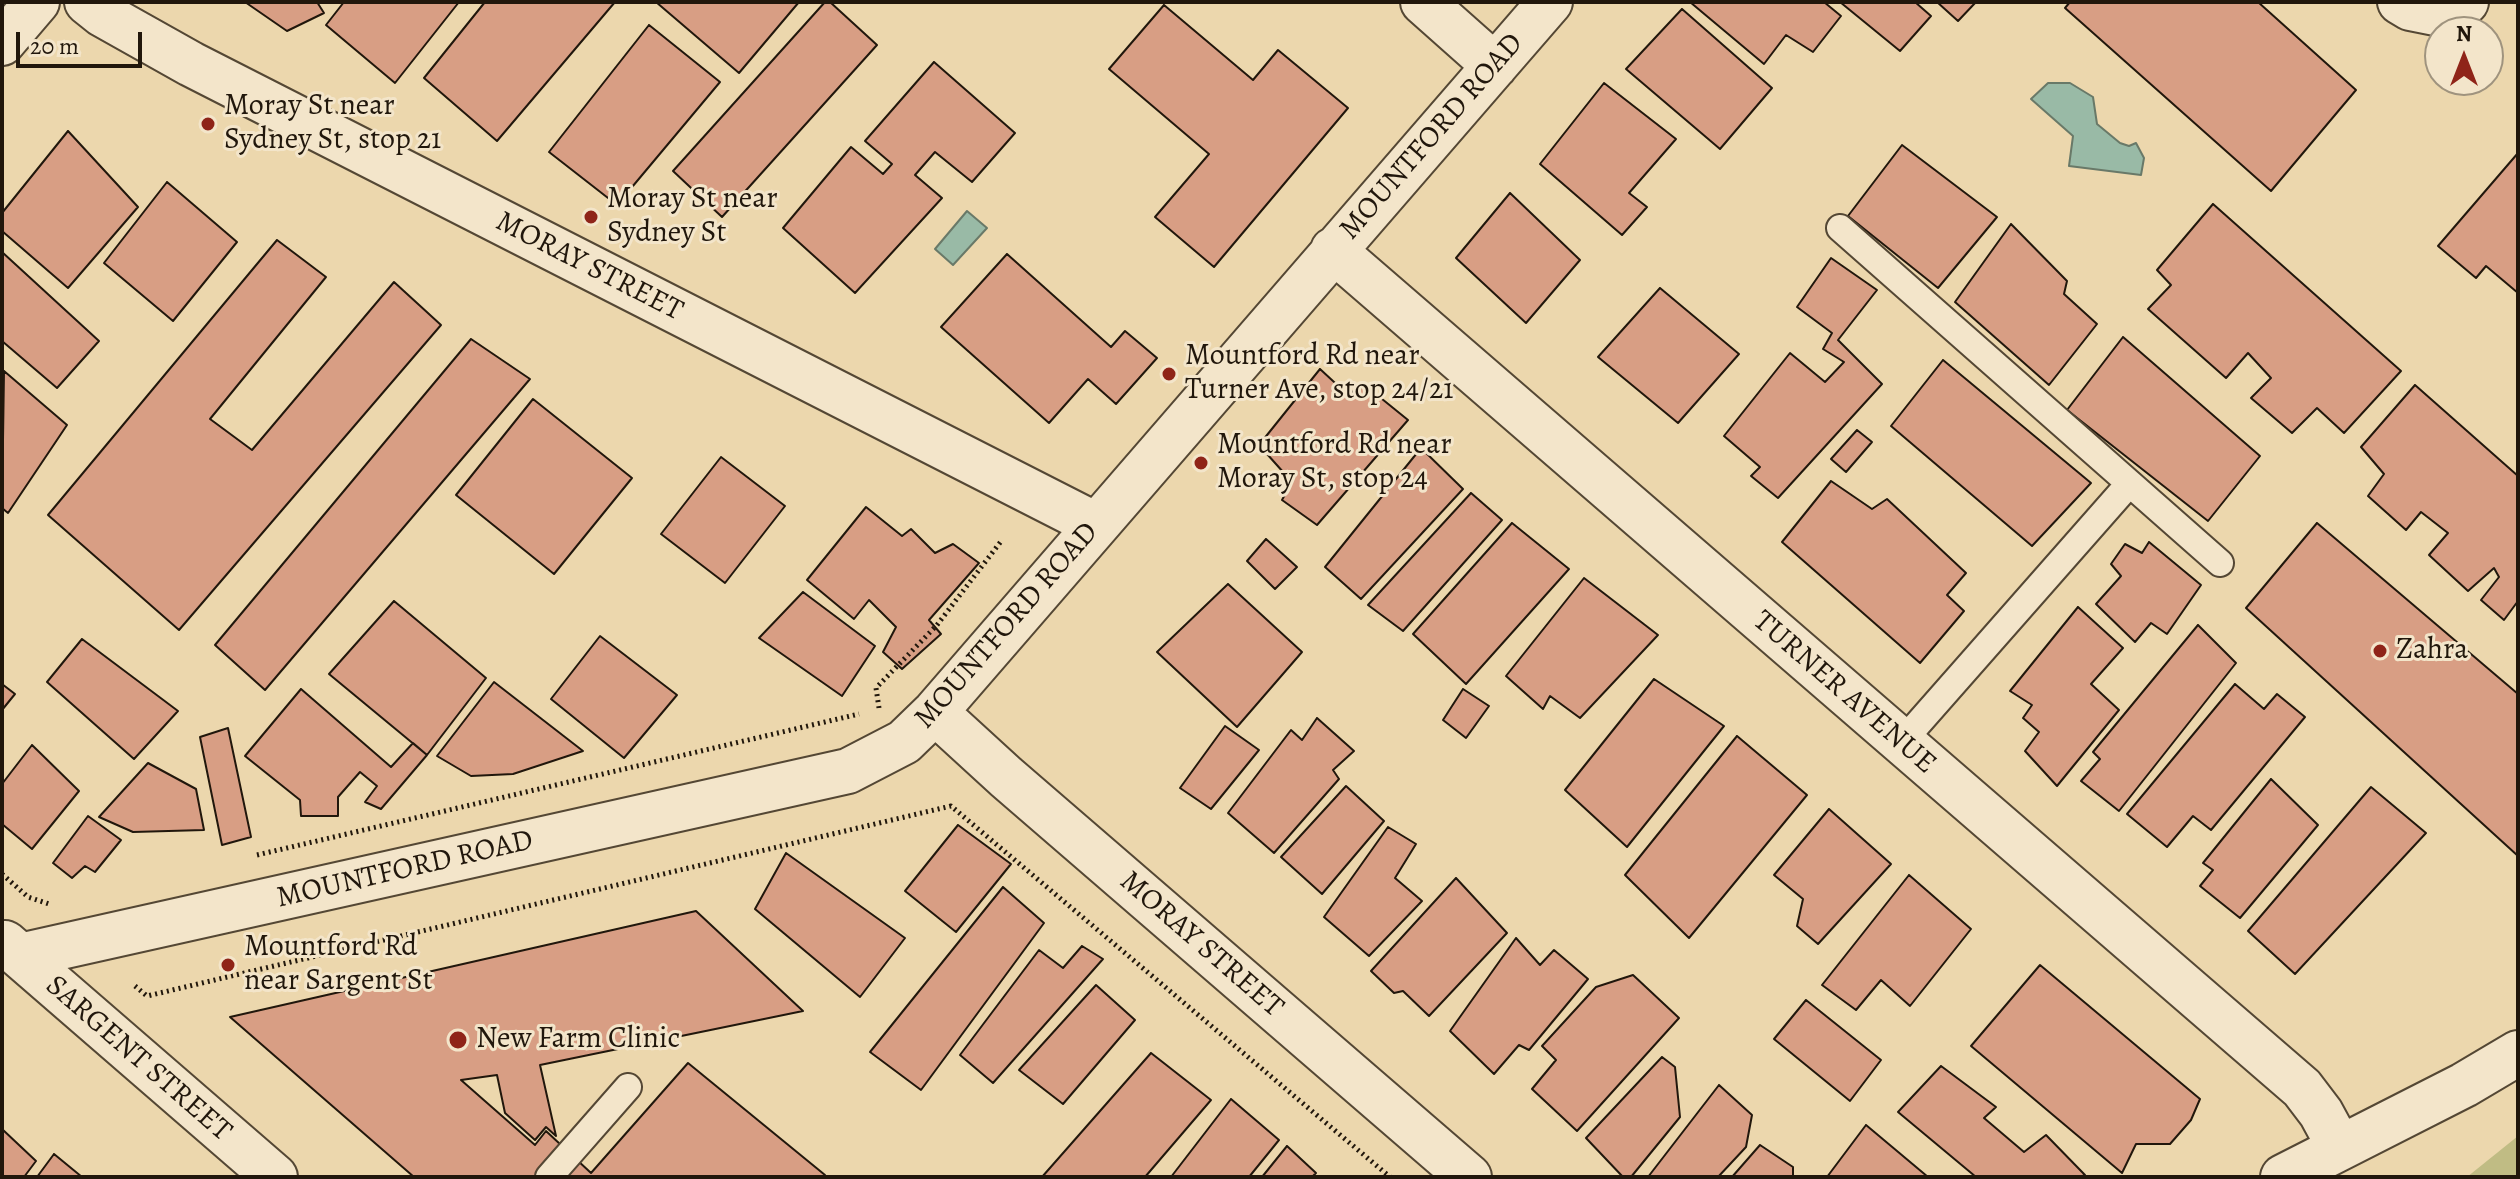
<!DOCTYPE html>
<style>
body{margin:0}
#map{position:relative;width:2520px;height:1179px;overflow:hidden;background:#ecd7ad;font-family:Alegreya,serif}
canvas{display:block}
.frame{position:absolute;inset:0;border:4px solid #21170c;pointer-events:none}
.north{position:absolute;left:2424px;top:16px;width:80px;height:80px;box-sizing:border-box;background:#f3e5ca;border:2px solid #9f937e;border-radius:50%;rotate:0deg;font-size:22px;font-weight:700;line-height:32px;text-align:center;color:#21170c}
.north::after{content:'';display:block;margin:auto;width:28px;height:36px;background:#8f2418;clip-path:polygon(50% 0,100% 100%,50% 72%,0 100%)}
.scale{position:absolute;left:16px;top:32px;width:126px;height:36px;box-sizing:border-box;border:4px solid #21170c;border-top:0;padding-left:10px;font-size:24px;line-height:28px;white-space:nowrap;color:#21170c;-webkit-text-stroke:6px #f3e5ca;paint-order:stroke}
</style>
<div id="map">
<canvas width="2520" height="1179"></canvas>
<div class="frame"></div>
<div class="north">N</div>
<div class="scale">20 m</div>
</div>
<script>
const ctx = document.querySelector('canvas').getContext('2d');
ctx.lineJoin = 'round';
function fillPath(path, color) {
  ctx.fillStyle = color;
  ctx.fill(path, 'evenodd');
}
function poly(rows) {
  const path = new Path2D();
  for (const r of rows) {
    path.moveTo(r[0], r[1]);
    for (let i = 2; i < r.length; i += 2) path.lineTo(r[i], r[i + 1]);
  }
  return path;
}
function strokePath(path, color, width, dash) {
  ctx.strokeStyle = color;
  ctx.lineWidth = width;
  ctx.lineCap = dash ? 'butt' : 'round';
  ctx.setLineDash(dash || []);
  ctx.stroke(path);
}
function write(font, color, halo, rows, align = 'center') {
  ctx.font = font + ' Alegreya,serif';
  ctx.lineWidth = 6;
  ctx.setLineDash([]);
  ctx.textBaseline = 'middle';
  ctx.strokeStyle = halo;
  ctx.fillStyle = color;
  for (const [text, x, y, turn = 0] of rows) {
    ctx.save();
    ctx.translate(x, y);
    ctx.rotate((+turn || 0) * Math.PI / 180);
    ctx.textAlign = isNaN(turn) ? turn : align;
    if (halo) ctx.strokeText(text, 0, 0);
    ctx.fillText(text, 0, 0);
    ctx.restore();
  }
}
fillPath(poly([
 [2518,1136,2518,1177,2467,1177]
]), '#c0bc84');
const water = poly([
 [2048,83,2070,83,2093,97,2097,124,2120,143,2129,146,2136,143,2144,158,2141,175,2069,166,2073,136,2031,99,2048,83],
 [967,211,987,228,953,265,935,249,967,211]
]);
fillPath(water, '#99baa6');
strokePath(water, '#697968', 2);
const building = poly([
 [245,2,317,2,324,13,287,31,245,2],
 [344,2,459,2,395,83,326,25,344,2],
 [485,2,615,2,497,141,424,78,485,2],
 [656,2,799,2,739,73,656,2],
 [825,2,830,2,877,45,722,217,673,171,825,2],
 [1690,2,1824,2,1841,16,1813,52,1786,35,1764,64,1690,2],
 [1840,2,1915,2,1931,16,1900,51,1840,2],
 [1937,2,1976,2,1958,21,1937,2],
 [2070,2,2258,2,2356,90,2271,191,2065,8,2070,2],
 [1164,5,1253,80,1278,50,1348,108,1214,267,1155,217,1209,154,1109,69,1164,5],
 [1682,9,1772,88,1720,149,1626,69,1682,9],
 [649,25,720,82,617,205,549,152,649,25],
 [934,62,1015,133,972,182,935,152,915,175,942,198,855,293,783,228,851,147,883,174,892,164,865,141,934,62],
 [1604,83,1676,139,1629,193,1647,207,1622,235,1540,164,1604,83],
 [68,131,138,207,68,288,2,231,2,213,68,131],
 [1902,145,1997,217,1938,288,1848,216,1902,145],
 [2518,153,2518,293,2486,266,2476,278,2438,246,2518,153],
 [167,182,237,242,173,321,104,263,167,182],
 [1510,193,1580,260,1526,323,1456,258,1510,193],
 [2213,204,2401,371,2344,433,2317,408,2292,433,2251,398,2271,378,2248,353,2226,378,2148,309,2171,285,2157,270,2213,204],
 [2011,224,2067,281,2064,294,2097,324,2049,385,1955,302,2011,224],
 [277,240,326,277,210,419,252,450,394,282,441,325,179,630,48,515,277,240],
 [2,252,99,341,57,388,2,341,2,252],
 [1007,254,1111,347,1125,331,1157,358,1116,404,1088,379,1049,423,941,327,1007,254],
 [1831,258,1877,290,1838,340,1882,384,1778,498,1751,476,1760,467,1724,436,1790,353,1825,382,1844,362,1823,349,1832,333,1797,307,1831,258],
 [1660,288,1739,354,1678,423,1598,357,1660,288],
 [2123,337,2260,456,2208,521,2067,410,2123,337],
 [471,339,530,379,265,690,215,645,471,339],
 [1943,360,2091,483,2032,546,1891,426,1943,360],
 [1320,369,1347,394,1366,386,1408,420,1317,525,1282,500,1292,482,1259,445,1320,369],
 [4,371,67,425,8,513,2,508,4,371],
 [2415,385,2518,476,2518,601,2504,620,2481,600,2499,577,2494,568,2468,591,2429,555,2448,533,2421,512,2406,530,2368,496,2384,474,2361,447,2415,385],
 [533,399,632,478,554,574,456,495,533,399],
 [1857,430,1872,442,1846,472,1831,459,1857,430],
 [1421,448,1463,489,1361,599,1325,567,1421,448],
 [721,457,785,506,725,583,661,534,721,457],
 [1831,481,1872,509,1887,499,1966,573,1947,595,1964,611,1920,663,1782,542,1831,481],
 [1471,493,1502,520,1403,631,1368,605,1471,493],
 [866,507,902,536,911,529,935,553,953,544,979,563,929,620,941,634,902,669,883,652,896,627,869,600,854,619,807,580,866,507],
 [1512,523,1569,569,1466,684,1413,634,1512,523],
 [2317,523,2518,694,2518,856,2246,608,2317,523],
 [1266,539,1297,567,1275,589,1247,561,1266,539],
 [2149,542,2201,585,2167,634,2151,623,2135,642,2096,604,2121,576,2111,564,2125,544,2142,553,2149,542],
 [1584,578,1658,635,1580,718,1550,696,1543,709,1506,676,1584,578],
 [1228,584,1302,652,1237,727,1157,652,1228,584],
 [803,592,875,646,842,696,759,638,803,592],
 [394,601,486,678,427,755,329,674,394,601],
 [2078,607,2123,648,2091,684,2119,710,2057,786,2025,751,2039,732,2023,718,2032,705,2010,691,2078,607],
 [2198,625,2236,663,2119,811,2081,781,2100,759,2093,752,2198,625],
 [600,636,677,695,624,758,551,699,600,636],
 [82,639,178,711,134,759,47,682,82,639],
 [1654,679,1724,726,1627,847,1565,790,1654,679],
 [494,682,583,751,513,774,471,776,437,756,494,682],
 [2,684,15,694,2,710,2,684],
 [2235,684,2264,709,2277,694,2305,717,2211,830,2193,816,2167,847,2127,814,2235,684],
 [301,689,391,767,413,743,427,755,381,809,365,802,377,786,360,772,338,797,338,816,301,816,300,800,245,756,301,689],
 [1463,689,1489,706,1466,738,1443,720,1463,689],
 [1317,718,1354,751,1333,770,1339,779,1274,853,1228,813,1291,730,1302,740,1317,718],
 [1225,726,1259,750,1211,809,1180,788,1225,726],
 [228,728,251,837,222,845,200,737,228,728],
 [1737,736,1807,795,1689,938,1625,875,1737,736],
 [32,745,79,791,32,849,2,824,2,784,32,745],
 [148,763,196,789,204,830,133,832,99,817,148,763],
 [2271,779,2318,825,2240,918,2200,886,2213,870,2203,863,2271,779],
 [1346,786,1384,821,1322,894,1281,857,1346,786],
 [2371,787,2426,833,2295,974,2248,931,2371,787],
 [1829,809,1891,864,1818,944,1797,926,1803,899,1774,875,1829,809],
 [88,816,121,840,95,872,85,866,72,878,53,863,88,816],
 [958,825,1011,864,956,932,905,891,958,825],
 [1388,827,1416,844,1395,878,1422,901,1369,956,1324,917,1388,827],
 [786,853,905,938,860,997,755,909,786,853],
 [1909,875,1971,929,1910,1006,1881,980,1856,1010,1822,985,1909,875],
 [1456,878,1507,933,1429,1016,1403,991,1394,993,1371,971,1456,878],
 [1003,887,1044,923,921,1090,870,1052,1003,887],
 [696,911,803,1011,540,1065,556,1136,546,1127,535,1140,505,1113,497,1075,461,1080,535,1145,546,1131,591,1173,688,1063,825,1175,824,1177,414,1177,230,1017,696,911],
 [1516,938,1540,965,1554,950,1588,979,1529,1050,1519,1045,1494,1074,1450,1031,1516,938],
 [1082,946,1103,959,993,1083,960,1055,1039,950,1063,968,1082,946],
 [2040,965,2200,1099,2191,1120,2170,1144,2136,1144,2122,1173,1971,1046,2040,965],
 [1633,975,1679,1018,1577,1131,1532,1089,1556,1060,1542,1046,1596,987,1633,975],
 [1096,985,1135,1020,1063,1104,1019,1070,1096,985],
 [1806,1000,1881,1060,1850,1101,1774,1039,1806,1000],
 [1151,1053,1211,1100,1145,1177,1042,1177,1151,1053],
 [1662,1057,1675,1067,1680,1117,1631,1177,1623,1177,1586,1138,1662,1057],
 [1941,1066,1996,1107,1984,1118,2024,1152,2046,1135,2085,1175,2080,1177,1976,1177,1898,1112,1941,1066],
 [1719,1085,1752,1115,1746,1147,1718,1177,1648,1177,1719,1085],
 [1231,1099,1279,1140,1249,1177,1171,1177,1231,1099],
 [1866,1125,1928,1177,1827,1177,1866,1125],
 [2,1129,36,1161,24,1177,2,1177,2,1129],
 [1760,1145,1793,1167,1793,1177,1732,1177,1760,1145],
 [1287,1146,1316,1173,1312,1177,1262,1177,1287,1146],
 [54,1154,82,1177,37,1177,54,1154]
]);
fillPath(building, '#d89e84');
strokePath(building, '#21170c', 2);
const service = poly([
 [1840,228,2220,563],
 [1901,743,2129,484],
 [549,1177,628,1087]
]);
const minor = poly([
 [87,2,102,14,191,64,1096,525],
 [1423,2,1495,66],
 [2400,2,2410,8,2435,13,2452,11,2466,2],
 [1333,250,2302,1088,2321,1113,2340,1148],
 [935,712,1006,777,1469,1177],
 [5,943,275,1177],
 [20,956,848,771,904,742,935,712,1550,2],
 [2283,1177,2464,1085,2518,1053]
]);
const tertiary = poly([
 [2,43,37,2]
]);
strokePath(service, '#544734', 30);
strokePath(minor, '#544734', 48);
strokePath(tertiary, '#544734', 48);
strokePath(poly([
 [879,708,876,688,937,625,1002,540],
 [257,855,859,714],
 [2,874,28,897,49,904],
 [135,986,147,996,951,806,1390,1177]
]), '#21170c', 5, [2, 4]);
strokePath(service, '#f3e5ca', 26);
strokePath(minor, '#f3e5ca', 44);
strokePath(tertiary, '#f3e5ca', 44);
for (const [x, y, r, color] of [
 [208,124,8,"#8f2418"],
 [591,217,8,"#8f2418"],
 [1169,374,8,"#8f2418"],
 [1201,463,8,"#8f2418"],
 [2380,651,8,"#8f2418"],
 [228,965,8,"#8f2418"],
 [458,1040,10,"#8f2418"]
]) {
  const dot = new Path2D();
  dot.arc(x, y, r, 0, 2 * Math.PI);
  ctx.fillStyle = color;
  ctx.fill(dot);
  strokePath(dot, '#f3e5ca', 3);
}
write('30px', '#21170c', '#f3e5ca', [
 ["Moray St near",224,107],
 ["Sydney St, stop 21",224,141],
 ["Moray St near",607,200],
 ["Sydney St",607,234],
 ["Mountford Rd near",1185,357],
 ["Turner Ave, stop 24/21",1185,391],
 ["Mountford Rd near",1217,446],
 ["Moray St, stop 24",1217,480],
 ["Zahra",2396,651],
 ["Mountford Rd",244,948],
 ["near Sargent St",244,982],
 ["New Farm Clinic",476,1040]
], 'left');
write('30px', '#21170c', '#f3e5ca', [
 ["MOUNTFORD ROAD",1432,137,-49],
 ["MORAY STREET",589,267,27],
 ["MOUNTFORD ROAD",1007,626,-49],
 ["TURNER AVENUE",1844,693,41],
 ["MOUNTFORD ROAD",405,870,-13],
 ["MORAY STREET",1201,945,41],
 ["SARGENT STREET",138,1059,41]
]);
</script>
